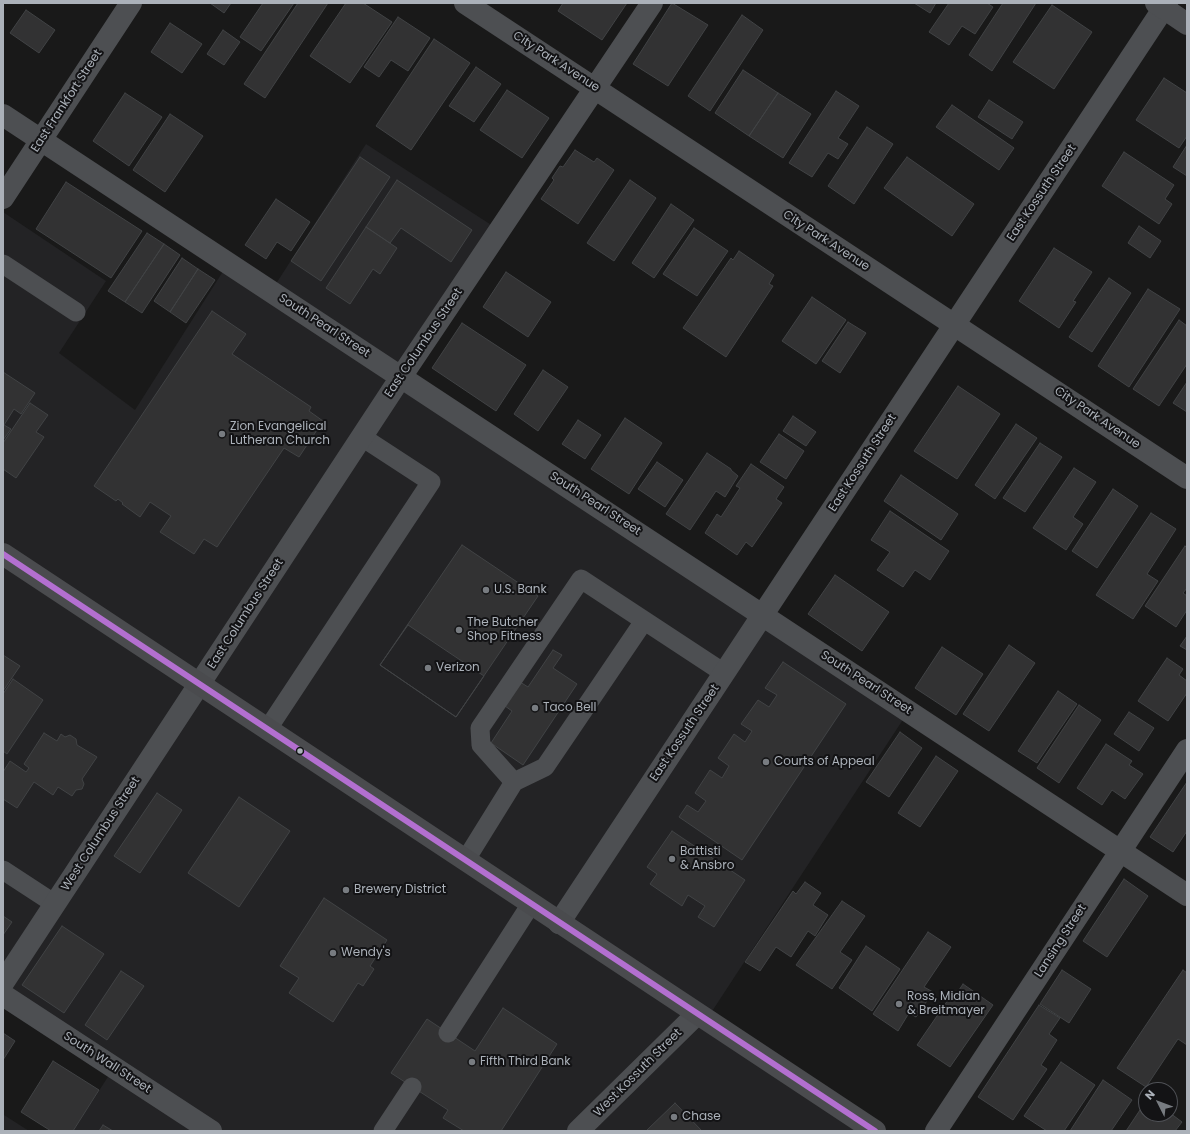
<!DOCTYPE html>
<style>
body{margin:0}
#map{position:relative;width:1190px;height:1134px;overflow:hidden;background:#191919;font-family:Poppins,sans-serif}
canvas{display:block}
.frame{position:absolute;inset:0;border:4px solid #abb1b9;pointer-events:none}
.north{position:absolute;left:1138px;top:1082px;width:40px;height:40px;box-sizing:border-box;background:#131315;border:1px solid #505257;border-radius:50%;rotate:312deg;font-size:11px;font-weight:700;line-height:16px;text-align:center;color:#abb1b9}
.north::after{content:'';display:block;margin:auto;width:14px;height:18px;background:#787c81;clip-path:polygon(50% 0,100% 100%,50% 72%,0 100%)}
</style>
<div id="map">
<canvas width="1190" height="1134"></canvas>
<div class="frame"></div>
<div class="north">N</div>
</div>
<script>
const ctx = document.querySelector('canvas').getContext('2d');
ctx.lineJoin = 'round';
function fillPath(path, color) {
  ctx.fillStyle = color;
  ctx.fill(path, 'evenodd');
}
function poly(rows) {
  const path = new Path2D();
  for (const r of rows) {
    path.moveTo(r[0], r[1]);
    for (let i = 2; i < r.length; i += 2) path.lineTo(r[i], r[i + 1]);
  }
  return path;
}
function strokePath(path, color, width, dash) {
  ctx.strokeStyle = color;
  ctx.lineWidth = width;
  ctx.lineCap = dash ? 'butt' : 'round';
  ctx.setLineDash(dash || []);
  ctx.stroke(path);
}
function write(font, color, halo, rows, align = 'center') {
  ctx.font = font + ' Poppins,sans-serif';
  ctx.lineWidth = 4;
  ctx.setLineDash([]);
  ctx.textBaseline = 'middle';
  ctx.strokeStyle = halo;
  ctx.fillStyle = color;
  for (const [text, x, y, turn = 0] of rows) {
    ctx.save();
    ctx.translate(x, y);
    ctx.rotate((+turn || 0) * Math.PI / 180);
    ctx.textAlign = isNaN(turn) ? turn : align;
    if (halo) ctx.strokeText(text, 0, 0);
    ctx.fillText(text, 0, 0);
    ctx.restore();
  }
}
fillPath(poly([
 [366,144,496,228,402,382,906,715,705,1022,864,1131,73,1131,113,1069,3,994,3,212,106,281,59,353,135,410,227,265,270,293],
 [4,1115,29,1131,3,1131]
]), '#232325');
const building = poly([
 [210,3,231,3,224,13,210,3],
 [263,3,294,3,261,51,240,37,263,3],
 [298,3,328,3,265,98,244,84,298,3],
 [346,3,363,3,392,22,350,83,310,56,346,3],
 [563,3,627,3,602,40,558,11,563,3],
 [672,3,708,25,668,86,633,64,672,3],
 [914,3,936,3,930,13,914,3],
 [949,3,987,3,993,7,975,34,962,26,949,45,929,32,949,3],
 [1003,3,1036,3,992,71,969,55,1003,3],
 [1052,5,1092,32,1054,89,1013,62,1052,5],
 [26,10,55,30,39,53,10,33,26,10],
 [742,15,763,30,710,111,688,96,742,15],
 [398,17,430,38,408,71,391,60,379,77,364,67,398,17],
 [170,23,202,44,182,73,151,52,170,23],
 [223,30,240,42,224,65,207,54,223,30],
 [434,39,470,63,411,150,376,126,434,39],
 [476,67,501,84,474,122,449,106,476,67],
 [743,70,778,93,749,136,715,113,743,70],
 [1164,78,1187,93,1187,136,1179,148,1136,120,1164,78],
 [507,90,549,118,522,158,480,130,507,90],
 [836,91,859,106,838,138,848,144,838,159,828,153,812,177,789,163,836,91],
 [125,93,162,117,129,166,93,141,125,93],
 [778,93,811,114,783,158,749,136,778,93],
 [989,100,1023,122,1012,139,978,117,989,100],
 [952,105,1014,148,999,170,936,127,952,105],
 [170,114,203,136,165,192,133,170,170,114],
 [867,127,893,144,854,204,828,186,867,127],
 [1187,145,1187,176,1173,167,1187,145],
 [575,150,594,162,597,158,614,170,578,224,541,199,554,180,552,178,560,166,563,167,575,150],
 [1124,152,1174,185,1165,199,1172,204,1159,224,1102,186,1124,152],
 [360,157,390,177,321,281,291,261,360,157],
 [907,157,974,204,952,236,884,188,907,157],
 [397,180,472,230,451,262,401,228,390,243,366,227,397,180],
 [630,180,656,198,614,261,587,243,630,180],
 [66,182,142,231,111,278,36,229,66,182],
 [276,199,310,222,291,251,277,242,266,259,245,245,276,199],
 [671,204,694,220,654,278,632,263,671,204],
 [1139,226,1161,241,1150,258,1128,243,1139,226],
 [366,227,397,248,380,274,373,269,350,304,326,288,366,227],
 [694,228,728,251,697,296,663,274,694,228],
 [147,233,164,244,125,302,108,291,147,233],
 [164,244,180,255,142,313,125,302,164,244],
 [1054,248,1092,272,1073,301,1076,302,1059,328,1019,301,1054,248],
 [739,251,774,275,769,284,773,286,726,357,683,328,731,258,733,260,739,251],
 [182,258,198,269,170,312,154,301,182,258],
 [198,269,215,280,186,323,170,312,198,269],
 [506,272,551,302,528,337,483,307,506,272],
 [1109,278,1131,293,1092,352,1069,337,1109,278],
 [1148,289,1180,309,1129,387,1098,366,1148,289],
 [812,297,846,320,816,364,782,341,812,297],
 [212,311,246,334,232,354,311,407,309,411,323,421,299,457,284,448,217,547,204,539,194,554,160,532,171,516,150,502,140,517,122,504,123,503,118,499,116,501,94,486,212,311],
 [1179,320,1187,326,1187,364,1159,406,1133,389,1179,320],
 [848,322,866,333,840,373,822,361,848,322],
 [462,323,526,365,496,411,432,368,462,323],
 [543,370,568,387,538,431,514,414,543,370],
 [3,372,35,393,21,414,14,409,4,425,11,429,3,440,3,372],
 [1187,382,1187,412,1173,403,1187,382],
 [958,386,1000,414,957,479,914,451,958,386],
 [30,403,48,415,36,432,44,437,16,478,3,469,3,443,30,403],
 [793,416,816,432,806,446,783,431,793,416],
 [625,418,662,443,629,494,591,469,625,418],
 [578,420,601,435,585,459,562,444,578,420],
 [1016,424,1037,438,995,499,975,485,1016,424],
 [779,434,804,451,786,479,760,462,779,434],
 [1040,443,1062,457,1025,512,1003,498,1040,443],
 [707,453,731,469,731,470,738,476,725,497,716,491,690,530,666,514,707,453],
 [657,462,683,480,665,507,638,489,657,462],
 [751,464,784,487,776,499,782,503,752,547,746,542,737,555,705,533,717,514,721,517,740,488,736,486,751,464],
 [1074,468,1096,482,1073,517,1083,524,1066,550,1033,528,1074,468],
 [901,475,958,514,941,540,884,501,901,475],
 [1113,489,1138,506,1097,568,1072,551,1113,489],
 [890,511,949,551,930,580,915,570,903,587,877,570,890,552,871,540,890,511],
 [1151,513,1176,529,1147,574,1158,581,1133,619,1096,595,1151,513],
 [462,545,538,596,456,717,380,665,462,545],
 [1185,546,1187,548,1187,588,1183,593,1187,596,1187,610,1176,627,1145,606,1185,546],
 [835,575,889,612,862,651,808,614,835,575],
 [408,625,484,676,456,717,380,665,408,625],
 [1187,636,1187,650,1180,646,1187,636],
 [1009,645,1035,663,989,731,963,714,1009,645],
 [942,647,983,674,956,715,915,688,942,647],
 [553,650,562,655,553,668,577,684,523,765,491,743,512,711,505,706,520,682,528,687,553,650],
 [3,655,20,666,3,691,3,655],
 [1167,658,1183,669,1179,675,1187,681,1187,693,1168,721,1138,701,1167,658],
 [783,662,846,704,742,860,679,817,687,805,698,812,706,801,695,793,710,770,722,778,729,766,718,758,734,734,745,742,752,731,741,724,758,700,769,707,777,695,765,688,783,662],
 [13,679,43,700,7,754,3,751,3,694,13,679],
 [1058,691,1077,704,1037,763,1018,751,1058,691],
 [1079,705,1101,720,1059,783,1037,768,1079,705],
 [1129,712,1154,728,1139,751,1114,734,1129,712],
 [900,732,922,748,889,797,866,782,900,732],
 [44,733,57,741,61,734,65,737,70,735,76,739,77,745,97,757,82,779,84,784,82,789,76,790,72,796,58,787,53,795,34,782,17,808,3,799,3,772,10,761,26,772,29,768,24,764,44,733],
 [1106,744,1132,761,1129,765,1143,774,1125,799,1112,790,1102,805,1077,788,1106,744],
 [936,756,958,771,920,827,898,813,936,756],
 [1187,782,1187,831,1173,852,1150,837,1187,782],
 [157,793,182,810,140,873,114,856,157,793],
 [239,797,290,831,239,907,188,873,239,797],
 [672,831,745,880,714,927,698,917,705,906,688,895,682,906,650,884,657,874,647,867,672,831],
 [1124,879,1148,896,1107,957,1083,941,1124,879],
 [805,882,821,893,813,905,828,915,815,936,808,931,791,957,776,947,760,971,745,962,793,891,796,894,805,882],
 [324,898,387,940,370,966,374,969,363,986,358,983,333,1022,289,993,299,978,280,966,324,898],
 [842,901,865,916,840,952,852,960,832,989,796,965,842,901],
 [3,916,12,922,3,935,3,916],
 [62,926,104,954,64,1013,22,985,62,926],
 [928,932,951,947,924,987,933,992,916,1017,909,1013,898,1031,873,1014,928,932],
 [866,946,900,969,872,1011,839,988,866,946],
 [1062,970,1091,989,1069,1023,1040,1004,1062,970],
 [1183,970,1187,973,1187,1045,1178,1039,1146,1087,1117,1068,1183,970],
 [121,971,144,986,107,1040,85,1025,121,971],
 [963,984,993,1005,950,1067,917,1045,948,1000,951,1002,963,984],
 [1039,1005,1060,1018,1049,1034,1057,1040,1041,1065,1047,1069,1013,1120,978,1097,1039,1005],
 [503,1008,557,1044,501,1131,464,1131,443,1118,448,1110,391,1073,427,1019,475,1051,503,1008],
 [3,1033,15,1041,3,1060,3,1033],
 [53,1061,99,1090,73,1131,51,1131,21,1112,53,1061],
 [1061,1062,1095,1085,1064,1131,1047,1131,1024,1116,1061,1062],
 [1103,1080,1132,1100,1111,1131,1070,1131,1103,1080],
 [1146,1101,1146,1114,1170,1113,1182,1122,1175,1131,1126,1131,1146,1101],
 [675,1103,702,1131,646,1131,675,1103],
 [103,1125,113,1131,99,1131,103,1125]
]);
fillPath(building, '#323233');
strokePath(building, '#414345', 1);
strokePath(poly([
 [3,264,76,312],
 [267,730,431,482,362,437],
 [514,782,481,745,480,728,581,579,724,673],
 [465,861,514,782,545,767,644,621],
 [3,870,55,904],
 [448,1033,531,904],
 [383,1131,412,1087]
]), '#4d4f52', 19);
strokePath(poly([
 [465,3,1187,478],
 [3,115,1187,895],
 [3,198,131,3],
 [559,923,1167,3],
 [3,983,401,377,652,3],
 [3,995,211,1131],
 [578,1131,697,1014],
 [936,1131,1187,750]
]), '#4d4f52', 22);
strokePath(poly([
 [1156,3,1187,24]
]), '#4d4f52', 22);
strokePath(poly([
 [3,554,875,1131]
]), '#4a4b4e', 22);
strokePath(poly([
 [3,554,875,1131]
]), '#b36fd0', 6);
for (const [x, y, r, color] of [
 [222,434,4,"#787c81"],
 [486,590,4,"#787c81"],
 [459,630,4,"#787c81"],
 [428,668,4,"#787c81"],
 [535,708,4,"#787c81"],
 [300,751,3.5,"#abb1b9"],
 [766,762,4,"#787c81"],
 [672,859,4,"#787c81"],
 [346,890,4,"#787c81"],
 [333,953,4,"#787c81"],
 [899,1004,4,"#787c81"],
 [472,1062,4,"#787c81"],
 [674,1117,4,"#787c81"]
]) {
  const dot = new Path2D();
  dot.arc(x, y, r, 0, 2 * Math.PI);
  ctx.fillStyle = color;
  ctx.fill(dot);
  strokePath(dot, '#131315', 1.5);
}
write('12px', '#abb1b9', '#131315', [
 ["City Park Avenue",556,62,33],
 ["East Frankfort Street",67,101,-57],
 ["East Kossuth Street",1042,193,-56],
 ["City Park Avenue",826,241,33],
 ["South Pearl Street",324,326,33],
 ["East Columbus Street",424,343,-56],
 ["City Park Avenue",1097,418,34],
 ["East Kossuth Street",863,463,-57],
 ["South Pearl Street",595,504,33],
 ["East Columbus Street",246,614,-57],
 ["South Pearl Street",866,683,33],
 ["East Kossuth Street",685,733,-56],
 ["West Columbus Street",101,834,-57],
 ["Lansing Street",1061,941,-57],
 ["South Wall Street",107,1063,33],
 ["West Kossuth Street",638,1073,-45]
]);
write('12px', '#abb1b9', '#131315', [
 ["Zion Evangelical",230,427],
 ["Lutheran Church",230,441],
 ["U.S. Bank",494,590],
 ["The Butcher",467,623],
 ["Shop Fitness",467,637],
 ["Verizon",436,668],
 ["Taco Bell",543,708],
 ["Courts of Appeal",774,762],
 ["Battisti",680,852],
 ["& Ansbro",680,866],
 ["Brewery District",354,890],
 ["Wendy's",341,953],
 ["Ross, Midian",907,997],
 ["& Breitmayer",907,1011],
 ["Fifth Third Bank",480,1062],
 ["Chase",682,1117]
], 'left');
</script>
